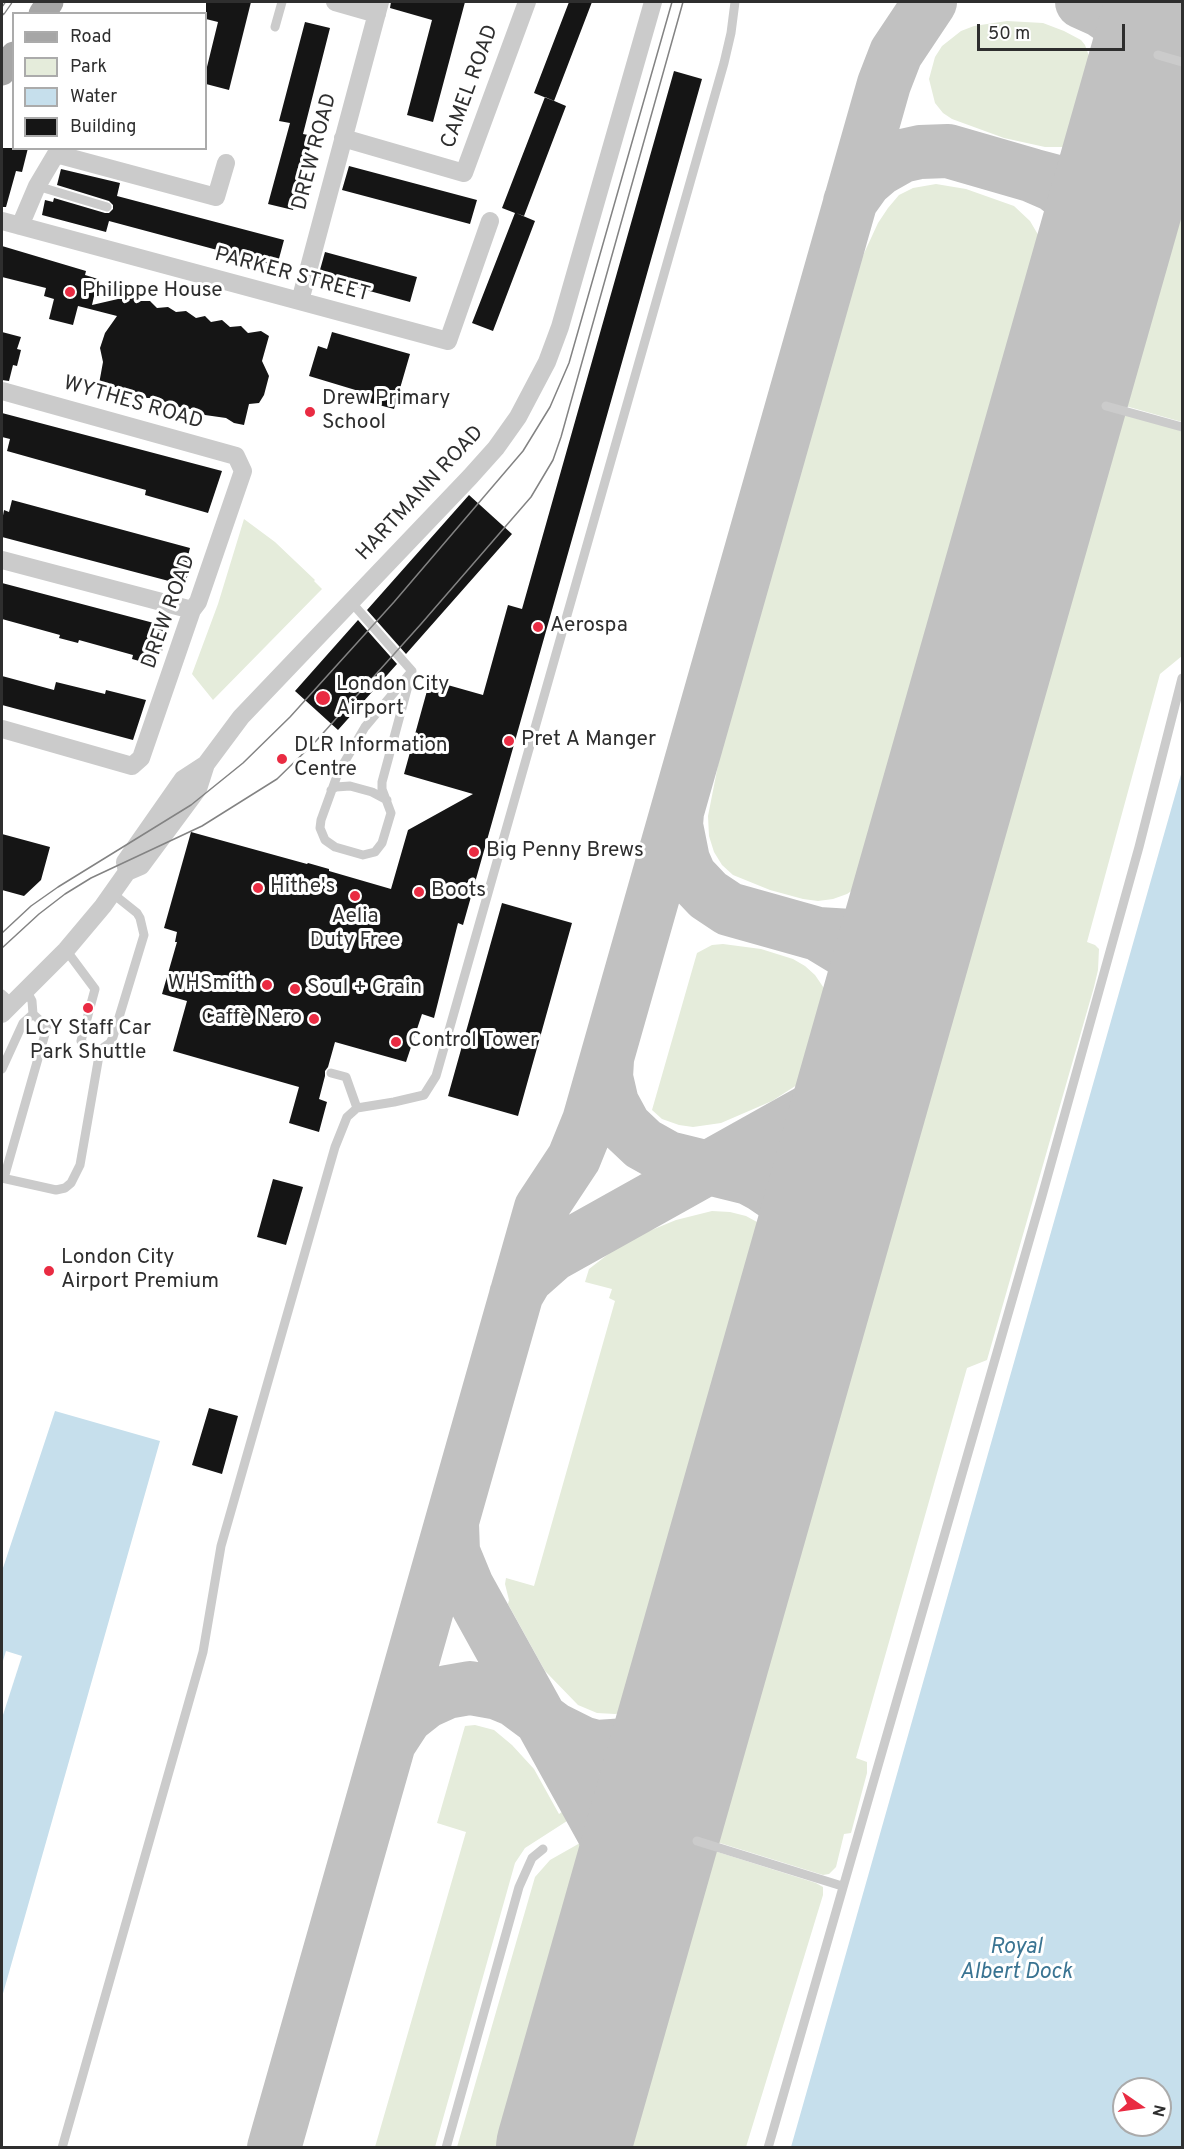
<!DOCTYPE html>
<meta charset="utf-8">
<style>
body{margin:0}
#map{position:relative;width:1184px;height:2149px;overflow:hidden;background:#fff;font-family:Overpass,sans-serif}
canvas{display:block}
.frame{position:absolute;inset:0;border:3px solid #2e2e2e;pointer-events:none}
.legend{position:absolute;left:12px;top:12px;width:195px;height:138px;box-sizing:border-box;background:#fff;border:2px solid #ababab;margin:0;padding:8px 10px;list-style:none;font-size:18px;color:#2e2e2e}
.legend li{display:flex;align-items:center;gap:12px;height:30px}
.legend b{width:30px;border:2px solid #ababab}
.north{position:absolute;left:1112px;top:2077px;width:60px;height:60px;box-sizing:border-box;background:#fff;border:2px solid #ababab;border-radius:50%;rotate:103deg;font-size:16px;font-weight:700;line-height:24px;text-align:center;color:#2e2e2e}
.north::after{content:'';display:block;margin:auto;width:21px;height:27px;background:#e92b42;clip-path:polygon(50% 0,100% 100%,50% 72%,0 100%)}
.scale{position:absolute;left:977px;top:24px;width:148px;height:27px;box-sizing:border-box;border:3px solid #2e2e2e;border-top:0;padding-left:8px;font-size:18px;line-height:21px;white-space:nowrap;color:#2e2e2e;-webkit-text-stroke:4px #fff;paint-order:stroke}
</style>
<div id="map">
<canvas width="1184" height="2149"></canvas>
<div class="frame"></div>
<ul class="legend">
<li><b style="height:8px;background:#a6a6a6"></b>Road</li>
<li><b style="height:16px;background:#e5ecdb"></b>Park</li>
<li><b style="height:16px;background:#c6dfec"></b>Water</li>
<li><b style="height:16px;background:#151515"></b>Building</li>
</ul>
<div class="north">N</div>
<div class="scale">50 m</div>
</div>
<script>
const ctx = document.querySelector('canvas').getContext('2d');
ctx.lineJoin = 'round';
function fillPath(path, color) {
  ctx.fillStyle = color;
  ctx.fill(path, 'evenodd');
}
function poly(rows) {
  const path = new Path2D();
  for (const r of rows) {
    path.moveTo(r[0], r[1]);
    for (let i = 2; i < r.length; i += 2) path.lineTo(r[i], r[i + 1]);
  }
  return path;
}
function strokePath(path, color, width, dash) {
  ctx.strokeStyle = color;
  ctx.lineWidth = width;
  ctx.lineCap = dash ? 'butt' : 'round';
  ctx.setLineDash(dash || []);
  ctx.stroke(path);
}
function write(font, color, halo, rows, align = 'center') {
  ctx.font = font + ' Overpass,sans-serif';
  ctx.lineWidth = 6;
  ctx.setLineDash([]);
  ctx.textBaseline = 'middle';
  ctx.strokeStyle = halo;
  ctx.fillStyle = color;
  for (const [text, x, y, turn = 0] of rows) {
    ctx.save();
    ctx.translate(x, y);
    ctx.rotate((+turn || 0) * Math.PI / 180);
    ctx.textAlign = isNaN(turn) ? turn : align;
    if (halo) ctx.strokeText(text, 0, 0);
    ctx.fillText(text, 0, 0);
    ctx.restore();
  }
}
fillPath(poly([
 [1007,21,1043,23,1064,31,1081,40,1085,45,1095,73,1075,147,1045,147,1004,138,952,119,943,113,935,103,929,79,935,57,942,46,961,31,974,26],
 [1182,167,1182,422,1115,403],
 [936,184,966,189,1014,206,1030,221,1047,250,872,870,866,881,847,894,833,899,818,901,803,899,770,890,733,875,722,865,714,852,709,836,708,816,720,755,716,753,857,261,860,262,878,223,888,208,899,195,913,188],
 [1113,411,1182,431,1182,656,1160,674,1087,942,1095,945,1099,949,1098,970,1094,987,987,1360,967,1368,856,1758,867,1762,867,1773,851,1833,844,1834,836,1867,829,1874,823,1875,707,1839],
 [244,519,275,542,315,580,314,581,322,589,213,700,192,674,218,604],
 [723,944,761,949,793,959,805,966,815,975,834,1003,814,1074,772,1101,721,1123,693,1127,679,1125,662,1119,652,1110,697,953,712,945],
 [712,1211,730,1212,746,1216,757,1222,768,1235,633,1711,615,1714,597,1713,578,1705,545,1671,508,1604,509,1600,505,1584,506,1578,534,1586,615,1301,609,1298,612,1289,585,1282,589,1269,620,1245,637,1236,676,1220],
 [475,1725,494,1730,512,1745,534,1769,559,1814,562,1812,567,1821,525,1848,515,1863,435,2147,375,2147,466,1832,437,1823,465,1726],
 [580,1843,591,1862,509,2147,457,2147,535,1877,550,1860],
 [705,1848,816,1883,823,1887,823,1895,746,2147,620,2148]
]), '#e5ecdb');
fillPath(poly([
 [1182,771,1182,2147,791,2147],
 [1124,2089,1160,2089,1160,2125,1124,2125],
 [55,1411,160,1441,2,1997,2,1571]
]), '#c6dfec');
fillPath(poly([
 [6,1651,22,1656,2,1718,2,1664]
]), '#fff');
strokePath(poly([
 [1031,175,1065,184,1077,185,1099,180,1117,167,1133,143,1142,109,1143,98,1144,84,1138,54,1124,30,1115,20,1102,11,1082,2],
 [850,202,865,181,879,169,902,156,920,152,948,151,1031,175,1054,185,1063,192,1071,200,1085,221,1094,251,1094,282],
 [677,812,676,825,683,860,690,876,708,895,729,909,818,934,851,936,881,926,906,905,924,879],
 [818,934,846,951,866,974,877,1004,879,1038],
 [607,1060,606,1077,612,1103,625,1127,643,1144,668,1158,749,1178,762,1185,784,1200,793,1211,805,1236,808,1251,808,1286],
 [516,1295,526,1278,552,1255,840,1094,854,1081,874,1056],
 [452,1524,453,1552,467,1586,622,1866,627,1884,628,1904,625,1928],
 [389,1743,406,1717,425,1702,447,1692,470,1688,498,1693,515,1700,554,1729,582,1743,597,1747,627,1745,654,1734,667,1725,677,1714,694,1685],
 [274,2148,541,1208,574,1158,589,1121,884,84,896,53,930,2]
]), '#c1c1c1', 54);
strokePath(poly([
 [563,2148,1170,13]
]), '#c1c1c1', 134);
fillPath(poly([
 [206,2,251,2,229,90,206,84,206,71,218,22,206,19],
 [391,2,465,2,433,122,407,115,432,20,390,8],
 [569,2,592,2,554,101,534,93],
 [305,22,330,28,303,134,313,136,293,210,268,204,290,123,279,121],
 [674,71,702,79,463,925,458,923,434,1018,422,1014,406,1062,335,1042,328,1067,325,1071,325,1076,319,1099,327,1102,319,1132,289,1123,299,1087,173,1051,187,1001,162,994,177,942,175,942,177,932,164,928,191,832,307,864,308,863,329,869,329,871,391,889,408,830,473,794,404,774,430,680,483,695,508,605,522,609],
 [545,97,566,106,524,216,516,213,535,221,493,331,472,323,515,213,502,208],
 [2,148,28,148,22,172,16,171,6,207,2,207],
 [349,166,477,200,470,224,342,190],
 [61,169,120,183,117,196,284,240,277,266,109,221,106,232,42,215,45,200,53,202,54,198,105,213,109,213,113,209,113,205,109,201,57,185],
 [2,246,86,271,85,275,98,279,92,305,131,296,139,301,150,301,157,308,168,307,176,312,186,311,196,318,205,316,211,322,222,320,230,327,241,326,248,333,261,331,269,336,262,361,269,376,264,395,259,403,249,404,244,425,234,423,226,418,198,414,191,409,182,408,154,398,146,398,135,392,126,392,118,387,108,387,99,384,103,362,100,348,105,333,117,316,78,306,73,325,49,319,54,299,44,296,46,288,2,277],
 [325,252,417,277,410,302,318,277],
 [2,332,21,337,17,349,21,350,17,366,13,365,9,381,2,380],
 [332,332,410,354,394,409,360,400,362,392,309,376,318,346,327,349],
 [2,413,222,471,208,513,145,495,146,490,7,451,10,439,2,437],
 [469,495,512,534,406,654,367,610],
 [12,500,190,548,187,560,193,561,184,585,2,537,2,521,4,510,9,512],
 [2,583,169,627,162,651,158,650,154,665,132,659,133,655,79,640,78,643,59,638,60,635,2,619],
 [358,620,397,664,338,730,295,691],
 [2,676,54,690,56,682,105,694,106,690,146,700,133,740,2,705],
 [2,834,50,847,41,880,24,896,2,890],
 [502,903,572,923,518,1116,448,1096],
 [273,1179,303,1187,286,1245,257,1237],
 [209,1408,238,1416,222,1474,192,1465]
]), '#151515');
strokePath(poly([
 [275,27,282,2],
 [1158,55,1182,62],
 [37,186,107,207],
 [1106,406,1182,427],
 [352,603,412,671],
 [412,671,382,782,382,789,391,813,382,843,375,852,363,855,335,847,325,840,320,828,321,820,338,773,365,727,412,671],
 [331,790,336,787,350,786,372,792,387,800],
 [66,950,95,989,81,1041,87,1047,100,1050,110,1043,113,1037,144,935,140,918,137,913,112,893],
 [2,994,12,1003],
 [2,1069,23,1023,33,1014],
 [331,1073,346,1077,357,1108],
 [2,1178,56,1190,65,1188,71,1183,80,1165,100,1050],
 [4,1178,47,1027,33,1014,32,1001,26,990],
 [697,1841,842,1886],
 [62,2148,203,1652,221,1546,335,1147,347,1117,357,1108,394,1102,424,1095,436,1076,724,63,731,33,735,2],
 [446,2148,519,1887,532,1858,543,1849],
 [768,2148,1042,1196,1139,847,1182,678]
]), '#cbcbcb', 9);
strokePath(poly([
 [335,2,377,14],
 [343,138,464,173,527,2],
 [2,221,448,341,490,221],
 [20,226,37,186,56,154,216,197,226,163],
 [300,301,380,2],
 [2,391,236,456,243,471,198,602,192,610,141,758,132,766,2,729],
 [2,560,192,610],
 [127,872,125,862,183,779,206,764],
 [2,1014,66,950,103,906,127,872,141,866,198,789,206,764,241,717,470,477,496,448,518,417,547,362,560,327,653,2]
]), '#cbcbcb', 18);
strokePath(poly([
 [42,14,50,2],
 [2,72,14,55]
]), '#a6a6a6', 27);
strokePath(poly([
 [2,933,31,906,58,887,191,805,243,763,290,717,394,602,523,451,550,407,569,363,672,2],
 [2,948,39,914,65,894,91,878,202,826,277,779,316,741,421,624,531,497,553,460,561,437,683,2]
]), '#838383', 1.5);
const rail = poly([
 [2,12,9,2]
]);
strokePath(rail, '#838383', 7);
strokePath(rail, '#fff', 4.5, [14]);
for (const [x, y, r, color] of [
 [70,292,6,"#e92b42"],
 [310,412,6,"#e92b42"],
 [538,627,6,"#e92b42"],
 [323,698,8,"#e92b42"],
 [509,741,6,"#e92b42"],
 [282,759,6,"#e92b42"],
 [474,852,6,"#e92b42"],
 [258,888,6,"#e92b42"],
 [419,892,6,"#e92b42"],
 [355,896,6,"#e92b42"],
 [267,985,6,"#e92b42"],
 [295,989,6,"#e92b42"],
 [88,1008,6,"#e92b42"],
 [314,1019,6,"#e92b42"],
 [396,1042,6,"#e92b42"],
 [49,1271,6,"#e92b42"]
]) {
  const dot = new Path2D();
  dot.arc(x, y, r, 0, 2 * Math.PI);
  ctx.fillStyle = color;
  ctx.fill(dot);
  strokePath(dot, '#fff', 2);
}
write('21px', '#2e2e2e', '#fff', [
 ["CAMEL ROAD",471,87,-70],
 ["DREW ROAD",316,152,-75],
 ["PARKER STREET",292,276,15],
 ["WYTHES ROAD",133,404,16],
 ["HARTMANN ROAD",421,494,-47],
 ["DREW ROAD",170,612,-70]
]);
write('21px', '#2e2e2e', '#fff', [
 ["Philippe House",82,292],
 ["Drew Primary",322,400],
 ["School",322,424],
 ["Aerospa",550,627],
 ["London City",336,686],
 ["Airport",336,710],
 ["Pret A Manger",521,741],
 ["DLR Information",294,747],
 ["Centre",294,771],
 ["Big Penny Brews",486,852],
 ["Hithe's",270,888],
 ["Boots",431,892],
 ["Aelia",355,918,"center"],
 ["Duty Free",355,942,"center"],
 ["WHSmith",255,985,"right"],
 ["Soul + Grain",307,989],
 ["Caffè Nero",302,1019,"right"],
 ["LCY Staff Car",88,1030,"center"],
 ["Park Shuttle",88,1054,"center"],
 ["Control Tower",408,1042],
 ["London City",61,1259],
 ["Airport Premium",61,1283]
], 'left');
write('italic 22px', '#3a7492', '#fff', [
 ["Royal",1016,1949],
 ["Albert Dock",1016,1974]
]);
</script>
